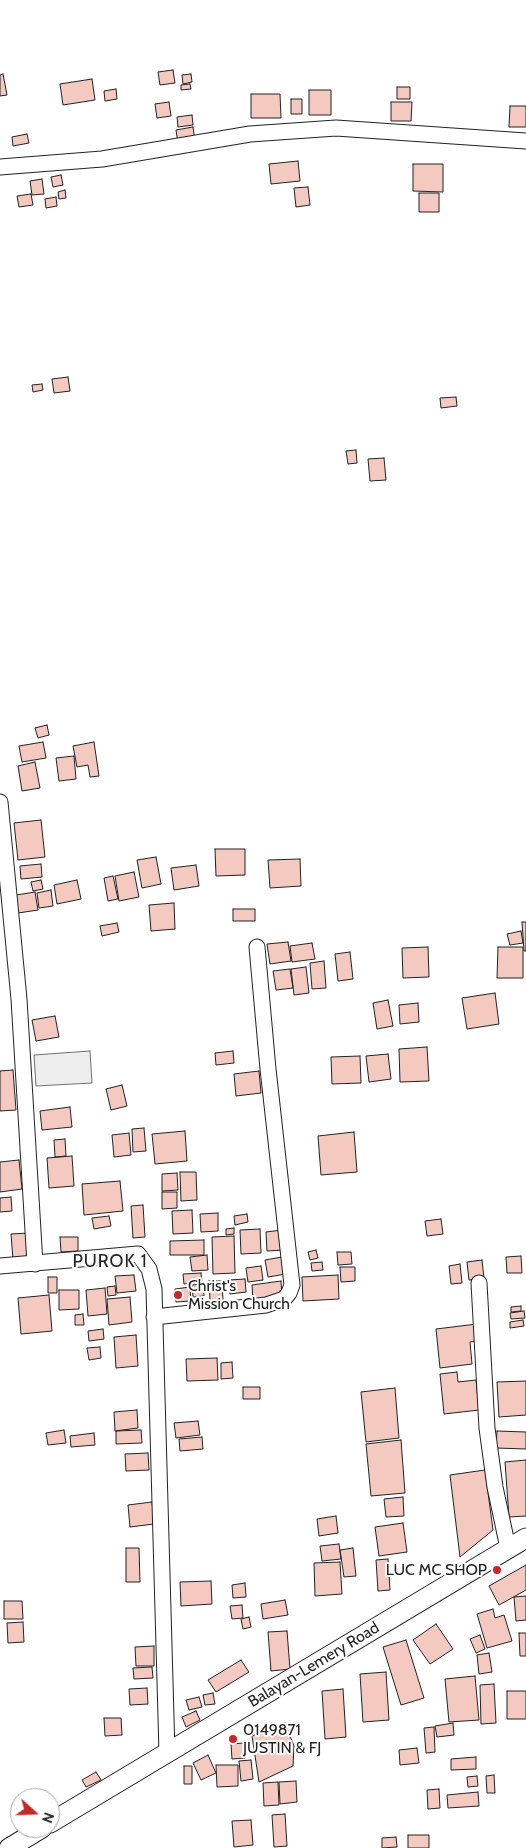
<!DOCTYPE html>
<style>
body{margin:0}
#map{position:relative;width:526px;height:1848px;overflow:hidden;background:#fff;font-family:Cabin,sans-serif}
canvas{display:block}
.north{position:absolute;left:10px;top:1788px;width:50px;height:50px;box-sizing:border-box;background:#fff;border:1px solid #a7a7a7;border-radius:50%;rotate:110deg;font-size:14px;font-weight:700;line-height:20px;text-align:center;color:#222}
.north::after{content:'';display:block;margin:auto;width:18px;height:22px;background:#c62828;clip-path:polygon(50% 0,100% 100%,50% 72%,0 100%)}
</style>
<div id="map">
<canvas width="526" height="1848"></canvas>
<div class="north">N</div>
</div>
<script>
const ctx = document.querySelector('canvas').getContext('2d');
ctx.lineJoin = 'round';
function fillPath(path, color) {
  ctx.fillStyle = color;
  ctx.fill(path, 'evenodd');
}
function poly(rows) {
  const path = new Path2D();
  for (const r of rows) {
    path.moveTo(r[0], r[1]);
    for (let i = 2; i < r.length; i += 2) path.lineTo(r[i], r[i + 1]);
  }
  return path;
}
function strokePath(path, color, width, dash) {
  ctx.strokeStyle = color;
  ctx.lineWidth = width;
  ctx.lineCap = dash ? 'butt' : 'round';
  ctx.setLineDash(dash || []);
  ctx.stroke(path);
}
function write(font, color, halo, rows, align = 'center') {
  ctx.font = font + ' Cabin,sans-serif';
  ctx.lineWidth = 4;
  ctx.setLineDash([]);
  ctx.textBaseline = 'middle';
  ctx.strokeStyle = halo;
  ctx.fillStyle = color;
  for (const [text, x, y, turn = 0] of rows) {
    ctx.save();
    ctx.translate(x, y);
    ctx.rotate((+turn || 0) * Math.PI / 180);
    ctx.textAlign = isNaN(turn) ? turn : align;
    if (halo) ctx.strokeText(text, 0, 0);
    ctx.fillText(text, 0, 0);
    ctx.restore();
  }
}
const green = poly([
 [90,1051,92,1083,36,1086,34,1055,90,1051]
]);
fillPath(green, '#eee');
strokePath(green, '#6f6f6f', 1);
const building = poly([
 [173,70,175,83,160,85,158,72,173,70],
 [3,74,7,95,0,96,0,75,3,74],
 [191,74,192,82,183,84,182,75,191,74],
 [92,79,95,100,63,105,60,84,92,79],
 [190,84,191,89,181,90,181,85,190,84],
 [397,87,410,87,410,99,397,99,397,87],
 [116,89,117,99,105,101,104,91,116,89],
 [309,90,331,90,331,115,309,115,309,90],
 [251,94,280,94,281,118,251,118,251,94],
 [291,99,302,99,302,114,291,114,291,99],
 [169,102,171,116,157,118,155,104,169,102],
 [391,102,412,102,411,121,391,121,391,102],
 [510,106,526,106,526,127,509,127,510,106],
 [192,115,193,125,178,127,177,117,192,115],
 [193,127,195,141,178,144,176,130,193,127],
 [27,134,29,143,13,146,12,137,27,134],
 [298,161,300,181,271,184,269,164,298,161],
 [413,164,443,164,443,192,413,191,413,164],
 [61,175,63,185,53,187,51,177,61,175],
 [42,179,44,194,32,195,30,181,42,179],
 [308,187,310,205,296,207,294,188,308,187],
 [65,190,66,198,59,199,58,192,65,190],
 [419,193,439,193,439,212,419,212,419,193],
 [31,194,33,205,19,207,17,196,31,194],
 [56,197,57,206,46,208,45,199,56,197],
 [68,377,70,391,54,393,52,379,68,377],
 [42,384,43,390,33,392,32,385,42,384],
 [456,397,457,406,441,408,440,398,456,397],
 [356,450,357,463,348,464,346,451,356,450],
 [384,458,386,480,370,481,368,459,384,458],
 [47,725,49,735,38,738,35,728,47,725],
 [43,742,46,758,22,762,19,746,43,742],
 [94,742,99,776,90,777,88,765,77,767,73,746,94,742],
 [74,756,76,779,59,781,56,758,74,756],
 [35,762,40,788,22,791,18,766,35,762],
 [41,820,45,857,18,860,14,823,41,820],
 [215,849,245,849,245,875,216,876,215,849],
 [156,857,161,884,142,888,137,860,156,857],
 [300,859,301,886,270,888,268,860,300,859],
 [41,864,42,877,21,879,20,866,41,864],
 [196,865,199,886,174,890,171,868,196,865],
 [134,872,139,897,119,901,115,876,134,872],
 [113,876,118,899,108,901,104,878,113,876],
 [41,880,43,889,33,891,31,882,41,880],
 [77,880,81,899,57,904,54,885,77,880],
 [51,890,53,906,39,908,37,893,51,890],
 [35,892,38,910,18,913,16,895,35,892],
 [174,903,175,929,151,931,149,905,174,903],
 [233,909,255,909,255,921,233,921,233,909],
 [522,922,526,922,526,951,524,951,522,922],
 [117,923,119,932,102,936,100,926,117,923],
 [521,931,523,943,510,945,507,934,521,931],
 [288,942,291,961,270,964,267,944,288,942],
 [312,943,315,959,292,962,290,946,312,943],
 [428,947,429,977,403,978,402,948,428,947],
 [498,947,523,947,523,978,497,978,498,947],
 [350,952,353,979,338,981,335,954,350,952],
 [324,961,326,988,312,989,310,963,324,961],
 [306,967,309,993,294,995,291,969,306,967],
 [290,969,293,988,276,990,273,971,290,969],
 [495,993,499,1024,467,1029,462,998,495,993],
 [388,1000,393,1026,377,1029,373,1003,388,1000],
 [418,1003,419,1022,400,1024,399,1005,418,1003],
 [55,1016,59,1037,36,1041,32,1020,55,1016],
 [427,1047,429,1081,400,1082,399,1049,427,1047],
 [233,1051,234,1063,216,1065,215,1053,233,1051],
 [388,1054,391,1079,369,1082,366,1056,388,1054],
 [360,1056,361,1083,332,1084,331,1057,360,1056],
 [13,1070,16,1110,0,1111,0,1071,13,1070],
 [259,1071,261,1093,236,1096,234,1074,259,1071],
 [122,1085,127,1106,111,1110,106,1089,122,1085],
 [70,1107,72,1127,42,1130,40,1111,70,1107],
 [144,1128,146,1151,133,1152,132,1129,144,1128],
 [185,1131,187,1161,155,1164,152,1134,185,1131],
 [354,1132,357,1172,321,1175,318,1136,354,1132],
 [129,1133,131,1155,114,1157,112,1135,129,1133],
 [65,1139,66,1156,55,1157,54,1140,65,1139],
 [72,1156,74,1186,49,1188,47,1158,72,1156],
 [19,1160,22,1189,0,1192,0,1162,19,1160],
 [180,1172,196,1172,197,1200,181,1201,180,1172],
 [177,1173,178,1190,162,1191,162,1174,177,1173],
 [120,1181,123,1211,84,1215,82,1184,120,1181],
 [162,1192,177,1192,177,1208,162,1209,162,1192],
 [11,1197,12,1211,0,1212,0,1198,11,1197],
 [143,1205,145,1237,133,1238,131,1206,143,1205],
 [192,1210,193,1233,173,1234,172,1211,192,1210],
 [218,1213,218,1231,201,1232,200,1214,218,1213],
 [247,1214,248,1222,235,1225,234,1216,247,1214],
 [109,1216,111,1226,94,1229,92,1218,109,1216],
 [441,1219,443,1234,427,1236,425,1221,441,1219],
 [234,1228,234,1234,226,1235,226,1229,234,1228],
 [260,1229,261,1253,241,1254,240,1230,260,1229],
 [282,1230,284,1250,267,1251,266,1232,282,1230],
 [29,1233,31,1259,13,1260,11,1234,29,1233],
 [234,1236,235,1273,213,1274,212,1237,234,1236],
 [60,1237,78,1237,78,1251,61,1252,60,1237],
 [204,1240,204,1255,170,1255,170,1241,204,1240],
 [316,1250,318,1258,310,1260,308,1252,316,1250],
 [337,1252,351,1252,352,1264,338,1265,337,1252],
 [207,1255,208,1270,192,1271,190,1257,207,1255],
 [521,1256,522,1273,507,1273,506,1257,521,1256],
 [282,1257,286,1274,268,1277,265,1260,282,1257],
 [482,1260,484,1278,469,1280,467,1262,482,1260],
 [322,1262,323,1270,312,1271,311,1263,322,1262],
 [460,1264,462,1283,451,1284,449,1266,460,1264],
 [261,1266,263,1280,248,1282,246,1268,261,1266],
 [340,1267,355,1267,355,1281,341,1282,340,1267],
 [201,1273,202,1282,184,1284,183,1274,201,1273],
 [134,1275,136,1291,117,1293,115,1276,134,1275],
 [338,1275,339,1299,303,1301,302,1277,338,1275],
 [48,1277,57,1277,57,1293,48,1293,48,1277],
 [245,1279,246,1292,230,1294,229,1280,245,1279],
 [209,1281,222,1281,223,1300,210,1301,209,1281],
 [281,1281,282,1296,253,1300,252,1285,281,1281],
 [203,1284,204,1296,193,1297,192,1285,203,1284],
 [115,1286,116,1295,108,1296,107,1287,115,1286],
 [190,1287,191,1301,176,1302,175,1289,190,1287],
 [105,1288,107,1314,88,1316,86,1290,105,1288],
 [59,1290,79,1290,79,1309,59,1310,59,1290],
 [49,1295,52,1331,21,1334,18,1298,49,1295],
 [130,1297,132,1322,109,1325,107,1299,130,1297],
 [521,1306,521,1311,511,1312,511,1307,521,1306],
 [524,1311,525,1318,511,1319,510,1313,524,1311],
 [83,1314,84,1325,75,1325,75,1315,83,1314],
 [523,1320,524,1326,510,1328,510,1322,523,1320],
 [477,1324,479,1341,470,1342,472,1364,440,1368,436,1329,477,1324],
 [103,1329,104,1339,89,1341,88,1331,103,1329],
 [136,1335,138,1366,116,1368,114,1337,136,1335],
 [100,1347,101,1358,89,1360,87,1348,100,1347],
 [217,1358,218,1380,187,1381,186,1359,217,1358],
 [232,1362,233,1378,221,1379,221,1363,232,1362],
 [457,1372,458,1382,476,1380,479,1410,444,1414,440,1374,457,1372],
 [526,1381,526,1415,499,1417,497,1382,526,1381],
 [243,1387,260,1387,260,1399,243,1399,243,1387],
 [395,1388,399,1438,366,1442,361,1392,395,1388],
 [137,1410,138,1428,115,1431,114,1412,137,1410],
 [198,1421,200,1435,176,1438,174,1423,198,1421],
 [64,1430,66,1443,48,1445,46,1433,64,1430],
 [141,1430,142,1443,116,1444,116,1431,141,1430],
 [497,1431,526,1432,526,1449,496,1448,497,1431],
 [94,1433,95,1445,71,1447,70,1436,94,1433],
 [202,1437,203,1449,180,1451,179,1439,202,1437],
 [401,1440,405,1493,371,1496,366,1444,401,1440],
 [148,1453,149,1470,126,1471,125,1454,148,1453],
 [526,1460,526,1516,509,1517,505,1462,526,1460],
 [485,1470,493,1530,460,1557,450,1475,485,1470],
 [403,1497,404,1516,386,1517,384,1499,403,1497],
 [152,1502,154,1524,130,1527,128,1505,152,1502],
 [336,1516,338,1533,319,1536,317,1519,336,1516],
 [403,1523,407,1552,379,1556,375,1527,403,1523],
 [339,1544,341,1559,322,1561,320,1546,339,1544],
 [126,1548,139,1548,140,1582,126,1582,126,1548],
 [353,1548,356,1576,344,1577,340,1550,353,1548],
 [388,1559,390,1590,378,1591,376,1560,388,1559],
 [340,1562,342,1594,315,1596,314,1563,340,1562],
 [526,1565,526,1590,499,1605,489,1586,526,1565],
 [211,1581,212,1604,181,1606,180,1582,211,1581],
 [245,1583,246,1597,233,1598,232,1585,245,1583],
 [526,1596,526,1620,516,1621,514,1597,526,1596],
 [285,1600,288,1615,263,1619,261,1604,285,1600],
 [4,1601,22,1601,23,1619,4,1619,4,1601],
 [242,1605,243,1618,232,1619,230,1606,242,1605],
 [493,1609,495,1618,504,1615,512,1641,487,1648,477,1614,493,1609],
 [249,1617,251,1627,243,1629,241,1619,249,1617],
 [23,1622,24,1642,8,1643,7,1623,23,1622],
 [436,1624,453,1649,430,1664,413,1640,436,1624],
 [287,1631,290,1669,271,1671,268,1632,287,1631],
 [519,1633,526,1633,526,1656,520,1656,519,1633],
 [480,1635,485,1649,476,1653,470,1639,480,1635],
 [406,1640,424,1698,401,1705,383,1647,406,1640],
 [154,1646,154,1666,136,1666,135,1647,154,1646],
 [489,1653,492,1672,479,1674,477,1655,489,1653],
 [241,1660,249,1672,216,1692,208,1680,241,1660],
 [152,1667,153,1678,134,1679,133,1668,152,1667],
 [386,1672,389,1720,363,1722,360,1674,386,1672],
 [475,1676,479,1720,449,1722,445,1679,475,1676],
 [494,1684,496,1723,481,1724,480,1685,494,1684],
 [147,1688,148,1704,130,1705,129,1689,147,1688],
 [343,1689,346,1737,325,1739,322,1691,343,1689],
 [507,1691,526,1691,526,1719,507,1719,507,1691],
 [213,1693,215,1704,205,1705,203,1695,213,1693],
 [199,1697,202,1707,189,1710,186,1700,199,1697],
 [196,1711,200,1720,186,1727,182,1717,196,1711],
 [104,1718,121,1718,122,1735,105,1736,104,1718],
 [285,1723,294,1746,293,1766,259,1782,252,1736,285,1723],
 [453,1723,454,1735,437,1737,435,1726,453,1723],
 [434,1727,435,1752,426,1753,424,1728,434,1727],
 [244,1743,245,1758,232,1759,231,1744,244,1743],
 [417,1748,419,1763,400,1765,399,1750,417,1748],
 [208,1755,216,1773,201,1780,193,1763,208,1755],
 [476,1757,476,1769,451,1770,451,1759,476,1757],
 [251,1760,253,1779,241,1781,239,1761,251,1760],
 [216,1765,238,1765,238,1786,217,1787,216,1765],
 [184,1766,192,1766,192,1784,184,1784,184,1766],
 [96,1772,101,1780,86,1787,82,1780,96,1772],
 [494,1775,495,1793,487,1793,486,1776,494,1775],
 [477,1776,478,1786,468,1787,467,1777,477,1776],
 [296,1781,297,1802,280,1804,279,1782,296,1781],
 [278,1782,279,1805,264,1806,263,1783,278,1782],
 [439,1789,440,1808,428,1809,427,1790,439,1789],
 [478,1792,479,1806,448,1808,447,1795,478,1792],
 [285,1814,287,1846,274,1847,272,1815,285,1814],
 [251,1820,253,1845,234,1847,232,1821,251,1820],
 [408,1835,429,1835,429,1848,408,1848,408,1835],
 [396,1837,397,1847,382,1848,382,1838,396,1837]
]);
fillPath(building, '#f3c9c0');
strokePath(building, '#222', 1);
const minor = poly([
 [0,167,102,159,250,134,336,128,526,141],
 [0,802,19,999,35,1264],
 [0,1266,138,1254,149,1269,154,1289,167,1753],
 [479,1283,487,1428,495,1487,508,1548],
 [154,1317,266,1305,284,1299,289,1293,292,1285,268,1069,257,947]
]);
const major = poly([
 [50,1823,526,1538],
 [9,1848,42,1828]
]);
strokePath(minor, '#222', 17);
strokePath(major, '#222', 21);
strokePath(minor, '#fff', 15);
strokePath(major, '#fff', 19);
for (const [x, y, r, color] of [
 [178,1295,5,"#c62828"],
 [497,1570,5,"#c62828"],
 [233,1739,5,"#c62828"]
]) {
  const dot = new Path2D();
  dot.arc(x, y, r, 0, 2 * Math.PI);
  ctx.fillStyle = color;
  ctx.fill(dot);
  strokePath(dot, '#fff', 2);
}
write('16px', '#222', '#fff', [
 ["Christ's",188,1286],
 ["Mission Church",188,1304],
 ["LUC MC SHOP",487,1570,"right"],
 ["0149871",243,1730],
 ["JUSTIN & FJ",243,1748]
], 'left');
write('16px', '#222', '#fff', [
 ["Balayan-Lemery Road",314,1665,-31]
]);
ctx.letterSpacing = '1px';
write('18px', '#222', '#fff', [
 ["PUROK 1",110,1262]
]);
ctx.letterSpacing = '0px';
</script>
